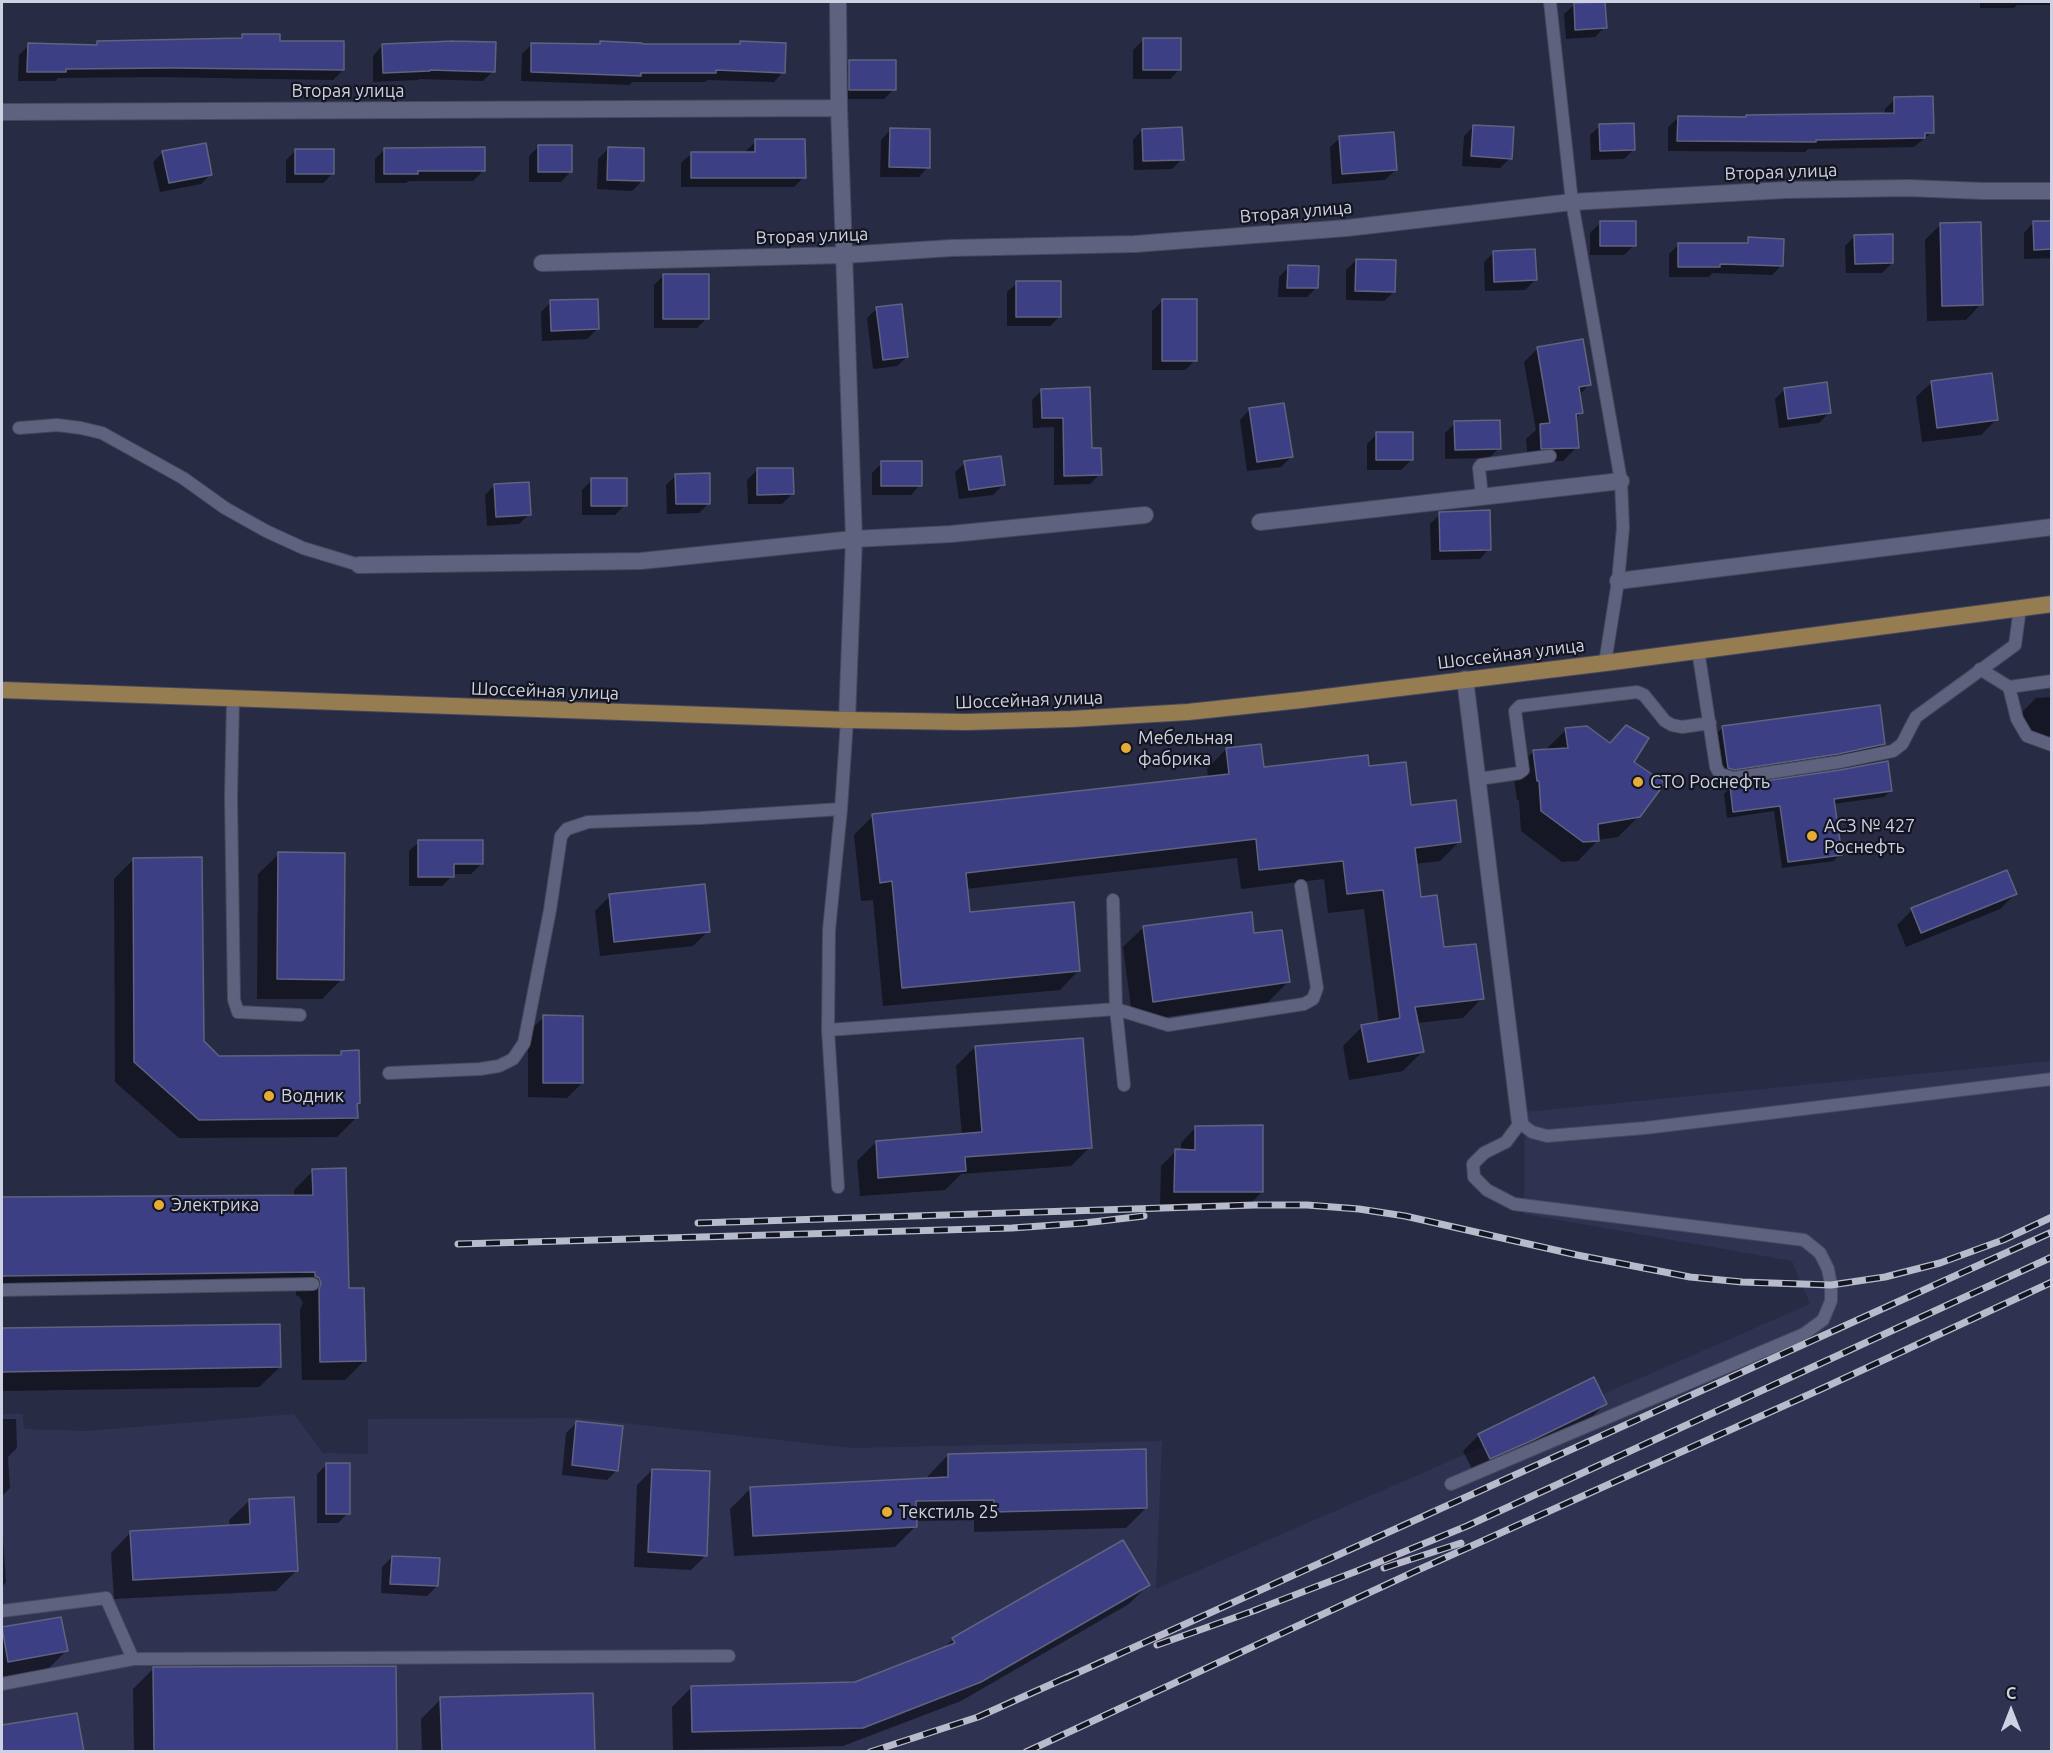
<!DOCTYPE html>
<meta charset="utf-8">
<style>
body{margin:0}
#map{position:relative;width:2053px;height:1753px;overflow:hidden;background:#282b44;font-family:Ubuntu,sans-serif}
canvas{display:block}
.frame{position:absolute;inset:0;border:3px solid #ced1e1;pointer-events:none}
.north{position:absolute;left:1981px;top:1681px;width:60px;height:60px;-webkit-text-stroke:4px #131520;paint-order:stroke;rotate:0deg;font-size:16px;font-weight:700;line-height:24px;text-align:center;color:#ced1e1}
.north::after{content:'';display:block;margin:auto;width:21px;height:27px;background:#ced1e1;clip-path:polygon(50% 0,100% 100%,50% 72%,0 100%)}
</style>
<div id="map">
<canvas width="2053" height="1753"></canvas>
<div class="frame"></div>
<div class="north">С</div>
</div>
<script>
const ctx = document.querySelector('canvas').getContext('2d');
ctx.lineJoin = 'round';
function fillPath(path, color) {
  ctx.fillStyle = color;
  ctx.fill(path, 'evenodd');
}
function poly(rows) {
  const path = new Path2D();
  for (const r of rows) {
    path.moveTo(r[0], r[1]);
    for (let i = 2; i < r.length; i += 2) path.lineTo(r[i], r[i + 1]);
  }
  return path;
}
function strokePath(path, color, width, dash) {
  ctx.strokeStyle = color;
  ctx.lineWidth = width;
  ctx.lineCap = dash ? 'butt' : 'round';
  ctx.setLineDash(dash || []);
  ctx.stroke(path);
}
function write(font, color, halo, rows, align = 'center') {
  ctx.font = font + ' Ubuntu,sans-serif';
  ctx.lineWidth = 4.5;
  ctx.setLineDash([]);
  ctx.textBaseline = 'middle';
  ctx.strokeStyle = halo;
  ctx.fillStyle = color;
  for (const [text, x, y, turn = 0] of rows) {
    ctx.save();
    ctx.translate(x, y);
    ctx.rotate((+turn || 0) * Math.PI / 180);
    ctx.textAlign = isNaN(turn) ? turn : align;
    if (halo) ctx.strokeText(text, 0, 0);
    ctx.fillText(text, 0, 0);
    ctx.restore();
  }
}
fillPath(poly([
 [2051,1061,2051,1751,2,1752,2,1414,23,1414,24,1429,86,1431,294,1414,323,1453,368,1454,368,1419,578,1418,852,1448,1162,1441,1156,1589,1810,1304,1792,1261,1524,1214,1525,1112]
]), '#2f3251');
fillPath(poly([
 [1980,2,2052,2,2052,5,2017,5,2014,8,1980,8],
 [1574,5,1605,27,1595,37,1566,39,1564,14],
 [242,35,279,42,343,70,333,80,160,77,58,78,55,81,18,81,19,55,29,45,94,46,98,42,238,40],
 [1143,40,1180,69,1170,79,1133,79,1133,50],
 [600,43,738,46,741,43,783,72,774,82,707,80,705,82,632,82,629,85,521,81,522,54,532,44,598,45],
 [382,46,493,71,483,81,420,79,418,80,373,82,373,56],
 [850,61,894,89,884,99,840,99,840,71],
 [1895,99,1932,132,1914,147,1808,149,1805,152,1668,151,1668,127,1678,118,1745,119,1885,115,1885,109],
 [1474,126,1510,158,1500,168,1462,166,1464,136],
 [1600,126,1634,149,1624,159,1591,160,1590,135],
 [890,130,928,167,919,177,880,177,881,140],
 [1142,130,1182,159,1172,169,1134,170,1133,140],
 [1340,138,1395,170,1385,180,1332,184,1330,147],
 [756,141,804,177,794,187,681,187,681,163,691,154,746,154,746,151],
 [539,146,570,172,561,182,529,182,529,156],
 [385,149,483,171,473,181,409,181,406,183,375,183,375,159],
 [608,149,642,181,632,191,597,189,598,159],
 [296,150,333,173,323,183,286,183,286,160],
 [163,152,211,174,201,184,160,192,153,162],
 [2052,222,2052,258,2024,259,2024,233,2033,223],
 [1600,223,1634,245,1624,255,1590,255,1590,233],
 [1941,224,1981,304,1966,320,1927,321,1925,240],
 [1855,236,1892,263,1882,273,1846,273,1845,246],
 [1749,239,1782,265,1772,275,1712,273,1709,277,1669,277,1669,254,1679,244,1744,244],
 [1494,252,1535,280,1525,290,1485,291,1484,262],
 [1356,260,1394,292,1384,301,1346,300,1346,270],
 [1289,267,1316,288,1307,297,1278,297,1279,277],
 [664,275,707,318,697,328,654,328,654,285],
 [1017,283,1060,316,1050,326,1007,326,1007,292],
 [1162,301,1195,360,1185,370,1152,370,1152,311],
 [551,302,597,329,587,339,542,341,541,312],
 [877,308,907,357,897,366,873,369,867,318],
 [1538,348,1589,385,1579,395,1582,412,1575,419,1577,447,1563,461,1528,462,1526,439,1536,430,1524,362],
 [1932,382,1996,420,1981,435,1922,442,1916,397],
 [1785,389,1829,413,1819,423,1779,428,1775,399],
 [1042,390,1091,450,1100,474,1090,484,1054,485,1054,427,1033,428,1032,400],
 [1249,410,1291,457,1281,467,1247,471,1240,420],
 [1455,423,1499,448,1489,458,1445,459,1445,433],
 [1377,434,1411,460,1401,470,1367,470,1367,444],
 [882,463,920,485,911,495,872,495,872,473],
 [965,463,1003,485,993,495,959,499,955,472],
 [757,470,792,494,782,504,748,504,747,480],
 [676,475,709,503,699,513,667,514,666,485],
 [592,480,625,505,615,515,582,515,582,490],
 [495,485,529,514,519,524,487,526,485,495],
 [1440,514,1489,549,1480,559,1431,560,1430,524],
 [2052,697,2052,737,2024,740,2020,714,2036,698],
 [1723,727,1884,744,1879,748,1832,758,1728,773,1723,772,1718,732],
 [1566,730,1631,762,1639,816,1618,837,1598,840,1578,861,1562,862,1521,831,1519,800,1517,800,1513,771,1534,751,1545,750],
 [1226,749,1262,769,1368,768,1409,807,1459,842,1440,861,1415,864,1419,899,1442,949,1482,998,1463,1018,1417,1023,1422,1052,1403,1071,1349,1080,1343,1046,1362,1027,1379,1024,1364,909,1328,913,1324,879,1241,889,1237,858,966,889,969,914,1079,970,1060,990,883,1006,873,900,861,901,854,835,873,816,1208,777,1207,769],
 [1731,787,1890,791,1884,797,1833,804,1840,854,1834,861,1782,868,1774,811,1727,818,1724,794],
 [419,842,481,864,471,874,452,874,452,876,442,886,409,886,409,851],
 [279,854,342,979,322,999,257,999,258,874],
 [134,859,202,1041,219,1057,337,1057,341,1052,359,1103,356,1106,356,1118,337,1137,179,1138,115,1082,114,879],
 [2015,894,2000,909,1906,947,1897,925,1912,910],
 [610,896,708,931,693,946,600,956,595,911],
 [1144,927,1253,935,1289,981,1268,1002,1133,1022,1123,947],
 [544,1017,582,1083,567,1098,528,1097,528,1032],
 [975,1047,1090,1147,1071,1166,961,1174,945,1190,860,1196,857,1161,876,1142,962,1136,956,1066],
 [1196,1127,1262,1192,1247,1207,1160,1206,1161,1166,1176,1151,1181,1151,1181,1143],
 [313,1171,347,1290,364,1361,345,1380,302,1380,300,1310,303,1303,300,1297,296,1295,296,1291,2,1294,2,1199,294,1197,294,1190],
 [279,1326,280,1367,259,1387,2,1391,2,1330],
 [1593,1379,1605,1404,1590,1419,1474,1473,1463,1451,1479,1435],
 [2,1419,16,1419,17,1448,8,1457,10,1488,2,1496],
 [576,1423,617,1470,607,1480,562,1475,566,1433],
 [948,1455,1146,1508,1126,1528,974,1532,974,1520,915,1521,915,1527,895,1547,734,1556,730,1509,750,1489,928,1480,928,1476],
 [326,1465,348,1513,338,1523,317,1523,317,1474],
 [652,1470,706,1555,691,1570,634,1567,637,1485],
 [250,1500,296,1571,276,1591,114,1599,111,1553,131,1532,230,1527,229,1520],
 [2,1525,6,1582,2,1587],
 [392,1557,437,1586,427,1596,381,1593,382,1567],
 [1148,1585,1129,1604,961,1701,843,1746,673,1750,672,1707,692,1687,855,1684,944,1648,953,1639],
 [60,1619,66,1651,47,1670,2,1677,2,1629],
 [153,1669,396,1752,134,1752,133,1689],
 [441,1699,594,1752,422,1752,421,1719]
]), '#0007');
const building = poly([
 [1605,2,1607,28,1575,30,1574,3,1605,2],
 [242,34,280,34,280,41,344,41,344,70,171,68,66,69,66,72,27,72,28,43,97,45,97,41,242,38,242,34],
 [1143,38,1181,38,1181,70,1143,70,1143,38],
 [453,41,496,42,495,72,430,70,430,71,383,73,382,44,453,41],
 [600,41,642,43,642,44,740,44,740,41,786,43,785,73,716,70,716,73,641,73,641,76,531,72,531,43,600,44,600,41],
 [849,60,896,60,896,90,849,90,849,60],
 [1933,96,1934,133,1925,133,1925,138,1816,140,1816,142,1677,141,1678,116,1746,117,1746,115,1894,113,1894,97,1933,96],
 [1634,123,1635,150,1600,151,1599,124,1634,123],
 [1473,125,1514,127,1512,159,1471,156,1473,125],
 [1182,127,1184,160,1143,161,1142,129,1182,127],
 [890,128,930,129,930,168,889,167,890,128],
 [1394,132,1397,170,1342,174,1339,136,1394,132],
 [755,139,805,139,806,178,691,178,691,152,755,152,755,139],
 [206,143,212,175,169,183,162,151,206,143],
 [538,145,572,145,572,172,538,172,538,145],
 [485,147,485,171,418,171,418,174,384,174,384,148,485,147],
 [608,147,644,148,644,181,607,180,608,147],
 [295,149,334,149,334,174,295,174,295,149],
 [1600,221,1636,221,1636,246,1600,246,1600,221],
 [2033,221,2052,221,2052,249,2034,250,2033,221],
 [1981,222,1983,305,1942,306,1940,223,1981,222],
 [1893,234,1893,263,1855,264,1854,235,1893,234],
 [1748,237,1784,239,1783,266,1720,264,1720,267,1678,267,1678,243,1748,243,1748,237],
 [1535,249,1537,280,1494,282,1493,251,1535,249],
 [1356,259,1396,260,1395,292,1355,291,1356,259],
 [1288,265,1319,266,1318,288,1287,288,1288,265],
 [663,274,709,274,709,319,663,319,663,274],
 [1016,281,1061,281,1061,317,1016,317,1016,281],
 [598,299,599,329,551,331,550,300,598,299],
 [1162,299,1197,299,1197,361,1162,361,1162,299],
 [902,304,908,357,883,360,876,307,902,304],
 [1583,339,1591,385,1579,387,1583,413,1576,414,1579,448,1541,449,1540,424,1550,423,1537,347,1583,339],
 [1992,373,1998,420,1937,428,1931,381,1992,373],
 [1827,382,1831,413,1788,419,1784,388,1827,382],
 [1090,387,1092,448,1101,448,1102,475,1064,476,1063,418,1042,418,1041,389,1090,387],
 [1284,403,1293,457,1257,462,1249,408,1284,403],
 [1500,420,1501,449,1455,450,1454,421,1500,420],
 [1376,432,1413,432,1413,460,1376,460,1376,432],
 [1001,456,1005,485,969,490,964,461,1001,456],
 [881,461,922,461,922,486,881,486,881,461],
 [757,468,793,468,794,494,757,495,757,468],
 [710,473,710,504,676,504,675,474,710,473],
 [591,478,627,478,627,506,591,506,591,478],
 [529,482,531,515,496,517,494,484,529,482],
 [1490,510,1491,550,1440,551,1439,512,1490,510],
 [1880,705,1885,744,1838,754,1734,770,1728,768,1722,726,1880,705],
 [1626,725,1649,738,1634,762,1665,783,1640,817,1598,824,1599,841,1583,842,1541,811,1539,781,1537,781,1533,750,1568,748,1565,728,1587,726,1610,743,1626,725],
 [1261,744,1264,767,1368,755,1369,766,1406,762,1411,805,1456,800,1461,842,1415,848,1421,897,1437,895,1444,947,1476,944,1484,999,1415,1007,1424,1052,1368,1062,1361,1025,1400,1018,1383,890,1347,894,1343,861,1259,870,1256,839,966,873,970,912,1074,902,1080,971,902,988,892,881,880,883,872,814,1229,774,1226,748,1261,744],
 [1888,761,1892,791,1834,799,1842,855,1788,862,1780,806,1733,812,1730,786,1840,770,1888,761],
 [418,840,483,840,483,864,454,864,454,877,418,877,418,840],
 [278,852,345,853,344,980,277,979,278,852],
 [202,857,204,1041,219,1056,341,1055,341,1051,359,1050,360,1103,357,1104,358,1118,199,1120,134,1062,133,858,202,857],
 [2007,870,2017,894,1921,933,1911,908,2007,870],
 [705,884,710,932,614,942,609,894,705,884],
 [1252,912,1254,933,1282,930,1290,982,1153,1002,1143,926,1252,912],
 [543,1015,583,1016,583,1083,543,1083,543,1015],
 [1083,1038,1092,1148,965,1157,966,1171,878,1178,876,1141,982,1132,975,1046,1083,1038],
 [1263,1125,1263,1192,1174,1192,1175,1149,1195,1150,1195,1126,1263,1125],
 [346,1168,349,1288,364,1288,366,1361,320,1362,319,1290,321,1283,319,1278,315,1276,315,1272,2,1276,2,1197,313,1195,312,1169,346,1168],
 [280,1324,281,1367,2,1372,2,1328,280,1324],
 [1594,1377,1607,1404,1533,1440,1490,1459,1478,1434,1594,1377],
 [576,1421,623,1426,618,1471,572,1465,576,1421],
 [1146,1449,1147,1508,994,1512,994,1500,916,1501,917,1527,753,1536,750,1487,948,1477,948,1454,1146,1449],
 [326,1463,350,1463,350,1514,326,1514,326,1463],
 [652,1469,710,1471,707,1556,648,1552,652,1469],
 [294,1497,298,1571,133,1580,130,1531,250,1524,249,1499,294,1497],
 [1123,1540,1150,1585,981,1682,863,1728,692,1732,691,1686,855,1682,955,1643,952,1638,1123,1540],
 [392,1556,440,1558,438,1586,390,1584,392,1556],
 [61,1617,68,1651,8,1662,2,1627,61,1617],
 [396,1666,397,1752,154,1752,153,1667,396,1666],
 [593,1693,595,1752,442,1752,440,1697,593,1693],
 [77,1713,84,1752,2,1752,2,1725,77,1713]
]);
fillPath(building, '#3d3f84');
strokePath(building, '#5f637f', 1.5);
const service = poly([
 [1550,2,1572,202,1621,481,1623,528,1618,581,1605,663],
 [19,428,57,425,81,428,102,433,183,478,225,508,266,531,303,548,359,565],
 [1482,497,1479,468,1481,465,1550,456],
 [1698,650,1716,767,1720,774,1733,778,1839,762,1893,751,1902,744,1916,717,2015,645,2020,608],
 [1980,669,2009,687,2017,719,2027,736,2052,745],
 [2009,687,2052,681],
 [233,699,231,797,234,1000,238,1012,300,1015],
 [1479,779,1519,773,1523,770,1515,711,1520,706,1637,692,1644,695,1665,721,1672,725,1682,727,1710,723],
 [1113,900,1116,1009,1124,1085],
 [828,1030,1116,1009,1168,1025,1304,1004,1313,999,1317,988,1301,886],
 [389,1073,480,1069,499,1066,513,1059,524,1043,550,910,561,836,567,829,588,822,700,818,841,809,847,720],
 [838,1187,828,1030,829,930,841,809],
 [2,1290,313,1284],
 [1451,1484,1804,1334,1823,1320,1831,1301,1831,1285,1828,1269,1820,1253,1804,1240,1514,1204,1487,1190,1474,1177,1473,1164,1484,1153,1506,1142,1520,1123,1532,1132,1547,1136,1645,1128,2052,1079],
 [2,1611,106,1598,133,1659,729,1656],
 [2,1684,133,1659]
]);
const minor = poly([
 [838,2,839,108,854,539,847,720],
 [2,112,839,108],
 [542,263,844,255,951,248,1135,244,1347,228,1572,202,1785,190,1908,188,1983,191,2052,191],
 [1260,522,1621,481],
 [359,565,641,561,854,539,951,534,1145,515],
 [1618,581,2052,527],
 [1465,679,1520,1123]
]);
const primary = poly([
 [2,690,847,720,966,722,1071,719,1188,712,1301,700,1605,663,2052,604]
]);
strokePath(service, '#47485d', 14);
strokePath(minor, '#47485d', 18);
strokePath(primary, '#47485d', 18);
strokePath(service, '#5e627e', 12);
strokePath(minor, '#5e627e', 16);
strokePath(primary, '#967d51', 16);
const rail = poly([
 [698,1223,1255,1205,1307,1205,1359,1209,1405,1216,1577,1255,1690,1277,1742,1282,1831,1285,1885,1277,1940,1263,2003,1240,2052,1217],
 [458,1244,1012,1228,1084,1223,1144,1216],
 [1384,1568,1461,1543],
 [1253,1611,1357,1571,1467,1526,2052,1257],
 [1157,1645,1259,1609],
 [1066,1678,2052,1232],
 [870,1752,978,1717,1072,1675],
 [1026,1752,1418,1570,1819,1390,2052,1282]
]);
strokePath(rail, '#b8bbcc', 7);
strokePath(rail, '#131520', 4.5, [14]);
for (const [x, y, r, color] of [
 [1126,748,6,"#e6ad36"],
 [1638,782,6,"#e6ad36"],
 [1812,836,6,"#e6ad36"],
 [269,1096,6,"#e6ad36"],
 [159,1205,6,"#e6ad36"],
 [887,1512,6,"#e6ad36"]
]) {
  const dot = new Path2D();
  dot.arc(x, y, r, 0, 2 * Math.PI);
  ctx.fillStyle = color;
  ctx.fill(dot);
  strokePath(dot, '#131520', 2);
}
write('18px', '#ced1e1', '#131520', [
 ["Вторая улица",348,91],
 ["Вторая улица",1781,172,-2],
 ["Вторая улица",1296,212,-5],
 ["Вторая улица",812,236,-2],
 ["Шоссейная улица",1511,654,-7],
 ["Шоссейная улица",545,691,2],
 ["Шоссейная улица",1029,700,-2]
]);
write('18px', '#ced1e1', '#131520', [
 ["Мебельная",1138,738],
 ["фабрика",1138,759],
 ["СТО Роснефть",1650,782],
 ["АСЗ № 427",1824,826],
 ["Роснефть",1824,847],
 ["Водник",281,1096],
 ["Электрика",171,1205],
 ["Текстиль 25",899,1512]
], 'left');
</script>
